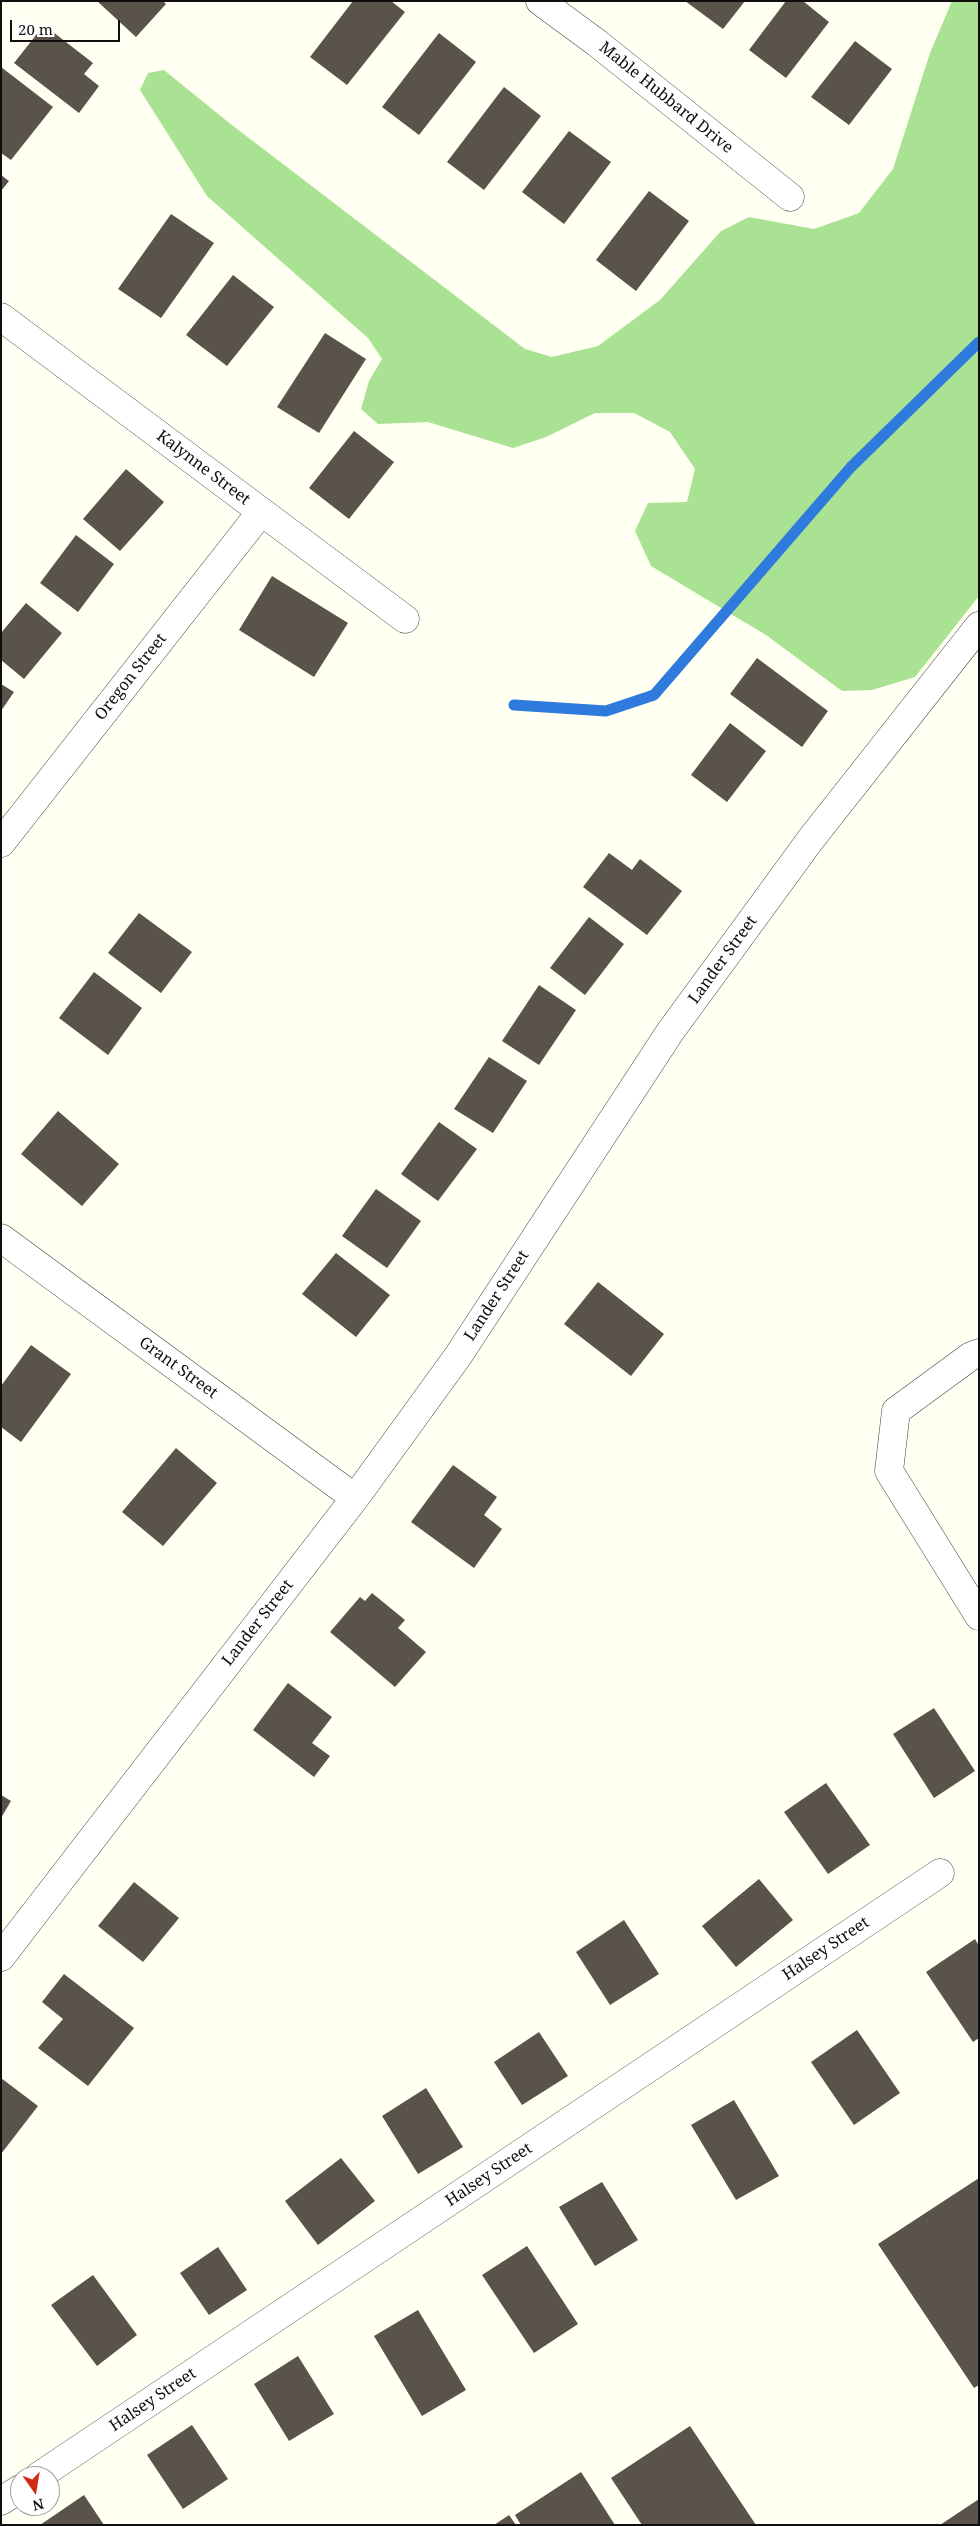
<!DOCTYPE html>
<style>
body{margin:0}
#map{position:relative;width:980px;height:2526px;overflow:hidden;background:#fffff2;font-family:"Noto Serif",serif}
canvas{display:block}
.frame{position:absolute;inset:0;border:2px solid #0f0f0f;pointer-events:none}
.north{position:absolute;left:10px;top:2466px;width:50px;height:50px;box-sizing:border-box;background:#fff;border:1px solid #9f9f9f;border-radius:50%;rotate:167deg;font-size:14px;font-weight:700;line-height:20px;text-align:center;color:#0f0f0f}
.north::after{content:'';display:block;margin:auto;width:18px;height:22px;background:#d12b16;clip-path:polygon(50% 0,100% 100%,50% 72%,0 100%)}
.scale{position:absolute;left:10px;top:20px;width:110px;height:22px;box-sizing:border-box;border:2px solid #0f0f0f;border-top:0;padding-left:6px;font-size:15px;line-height:18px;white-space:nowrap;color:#0f0f0f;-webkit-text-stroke:4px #fff;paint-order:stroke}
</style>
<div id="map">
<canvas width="980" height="2526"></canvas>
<div class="frame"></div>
<div class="north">N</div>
<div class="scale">20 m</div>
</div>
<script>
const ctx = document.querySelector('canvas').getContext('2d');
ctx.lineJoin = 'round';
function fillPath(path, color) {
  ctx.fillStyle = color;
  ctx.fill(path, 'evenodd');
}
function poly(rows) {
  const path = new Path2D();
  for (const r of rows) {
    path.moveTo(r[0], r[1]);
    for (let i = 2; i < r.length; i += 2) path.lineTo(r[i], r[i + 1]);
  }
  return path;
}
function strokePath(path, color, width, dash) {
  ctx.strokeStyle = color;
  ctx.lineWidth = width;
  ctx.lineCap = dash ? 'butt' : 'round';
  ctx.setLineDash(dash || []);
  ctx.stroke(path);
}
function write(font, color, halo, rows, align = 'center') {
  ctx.font = font + ' "Noto Serif",serif';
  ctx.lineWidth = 5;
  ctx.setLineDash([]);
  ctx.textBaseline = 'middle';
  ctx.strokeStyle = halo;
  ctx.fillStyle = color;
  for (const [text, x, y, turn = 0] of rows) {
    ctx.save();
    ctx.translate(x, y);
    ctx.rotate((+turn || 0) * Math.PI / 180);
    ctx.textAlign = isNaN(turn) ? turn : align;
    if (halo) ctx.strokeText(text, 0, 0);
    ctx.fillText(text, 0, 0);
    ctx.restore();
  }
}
fillPath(poly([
 [952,1,979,1,979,596,915,677,872,690,842,691,766,635,651,566,635,531,648,503,687,502,695,469,670,432,634,413,595,413,546,437,513,448,428,422,378,424,361,409,369,381,382,359,368,338,207,196,140,90,148,73,164,70,228,122,525,349,552,357,598,346,660,300,721,231,749,217,814,229,859,213,893,169,930,53]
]), '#aae293');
strokePath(poly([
 [514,705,606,711,654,695,851,467,979,342]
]), '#2e7bdd', 11);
fillPath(poly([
 [97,1,163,1,166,4,136,37],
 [353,1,391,1,405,12,347,85,310,57],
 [685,1,745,1,723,29],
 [786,1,803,1,829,22,786,78,749,50],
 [44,25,93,63,84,74,99,86,79,113,14,63],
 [439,33,476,62,419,135,382,107],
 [855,41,892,69,849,125,811,97],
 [1,67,53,107,11,160,1,153],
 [504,87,541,116,484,190,447,162],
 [569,131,611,162,564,224,522,192],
 [1,175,9,181,1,191],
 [649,191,689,221,636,291,596,260],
 [171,214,214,243,161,318,118,289],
 [233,275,274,307,227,366,186,335],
 [325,333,366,359,319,433,277,407],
 [354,431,394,462,349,519,309,488],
 [126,469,164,502,120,551,83,519],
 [76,535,114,564,78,612,40,583],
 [272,576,348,623,314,677,239,630],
 [26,603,62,633,24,679,1,660,1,633],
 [757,658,828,711,802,747,730,694],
 [1,684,14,692,1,711],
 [730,723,766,751,727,802,691,775],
 [609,853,632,870,640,859,682,891,647,935,583,887],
 [139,913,192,952,161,993,108,953],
 [589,917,624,944,585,995,550,968],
 [94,972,142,1008,108,1055,59,1018],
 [539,985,576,1010,539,1065,502,1041],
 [489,1057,527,1081,493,1133,454,1109],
 [58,1111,119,1164,82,1206,21,1154],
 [439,1122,477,1149,438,1201,401,1174],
 [376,1189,421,1221,387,1268,342,1236],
 [336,1253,390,1295,356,1337,302,1294],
 [598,1282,664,1334,631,1376,564,1324],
 [31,1345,71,1374,21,1442,1,1427,1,1386],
 [176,1448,217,1483,163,1546,122,1512],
 [453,1465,497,1497,484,1515,502,1529,474,1568,411,1522],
 [372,1593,405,1620,398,1628,426,1652,395,1687,330,1632,360,1597,365,1601],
 [288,1683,332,1717,312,1743,330,1756,314,1777,253,1730],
 [934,1708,975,1771,934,1798,893,1734],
 [826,1783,870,1845,828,1874,784,1812],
 [1,1795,11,1801,1,1818],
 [759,1879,793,1920,736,1967,702,1926],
 [134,1882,179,1918,143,1962,98,1926],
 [624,1920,659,1974,610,2005,576,1952],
 [975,1939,979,1946,979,2038,973,2042,926,1972],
 [64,1974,134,2028,88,2086,38,2048,63,2019,42,2002],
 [857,2030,900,2093,854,2125,811,2062],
 [539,2032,568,2076,522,2105,494,2062],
 [1,2078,38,2106,1,2154],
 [426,2088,463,2147,418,2174,382,2116],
 [734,2100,779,2176,736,2200,691,2125],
 [341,2158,375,2201,318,2245,285,2201],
 [979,2178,979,2385,974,2388,878,2244],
 [602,2182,638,2240,595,2266,559,2207],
 [527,2246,578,2324,534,2353,482,2275],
 [218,2247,247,2290,209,2315,180,2273],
 [93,2275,137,2335,97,2366,51,2305],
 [418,2310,466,2390,422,2416,374,2336],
 [298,2356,334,2414,289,2441,254,2384],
 [192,2425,228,2479,183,2509,147,2455],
 [690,2426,756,2525,642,2525,611,2478],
 [581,2472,615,2525,521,2525,515,2515],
 [84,2495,104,2525,40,2525],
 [979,2499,979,2525,940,2525],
 [509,2515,516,2525,494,2525]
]), '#5a534a');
const minor = poly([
 [540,1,597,43,790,197],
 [1,317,405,619],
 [1,843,261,512],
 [1,1238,355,1498],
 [979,1353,971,1356,896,1411,889,1471,979,1616],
 [1,1957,355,1498,458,1356,670,1032,811,839,979,626],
 [39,2476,940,1873],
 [1,2501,20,2489]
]);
strokePath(minor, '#424242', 29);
strokePath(minor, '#fff', 28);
write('16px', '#0f0f0f', '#fff', [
 ["Mable Hubbard Drive",666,98,39],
 ["Kalynne Street",203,468,37],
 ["Oregon Street",131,677,-52],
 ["Lander Street",723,960,-54],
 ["Lander Street",497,1296,-57],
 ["Grant Street",178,1368,36],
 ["Lander Street",258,1623,-52],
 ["Halsey Street",826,1949,-34],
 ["Halsey Street",489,2175,-34],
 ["Halsey Street",153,2400,-34]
]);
</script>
